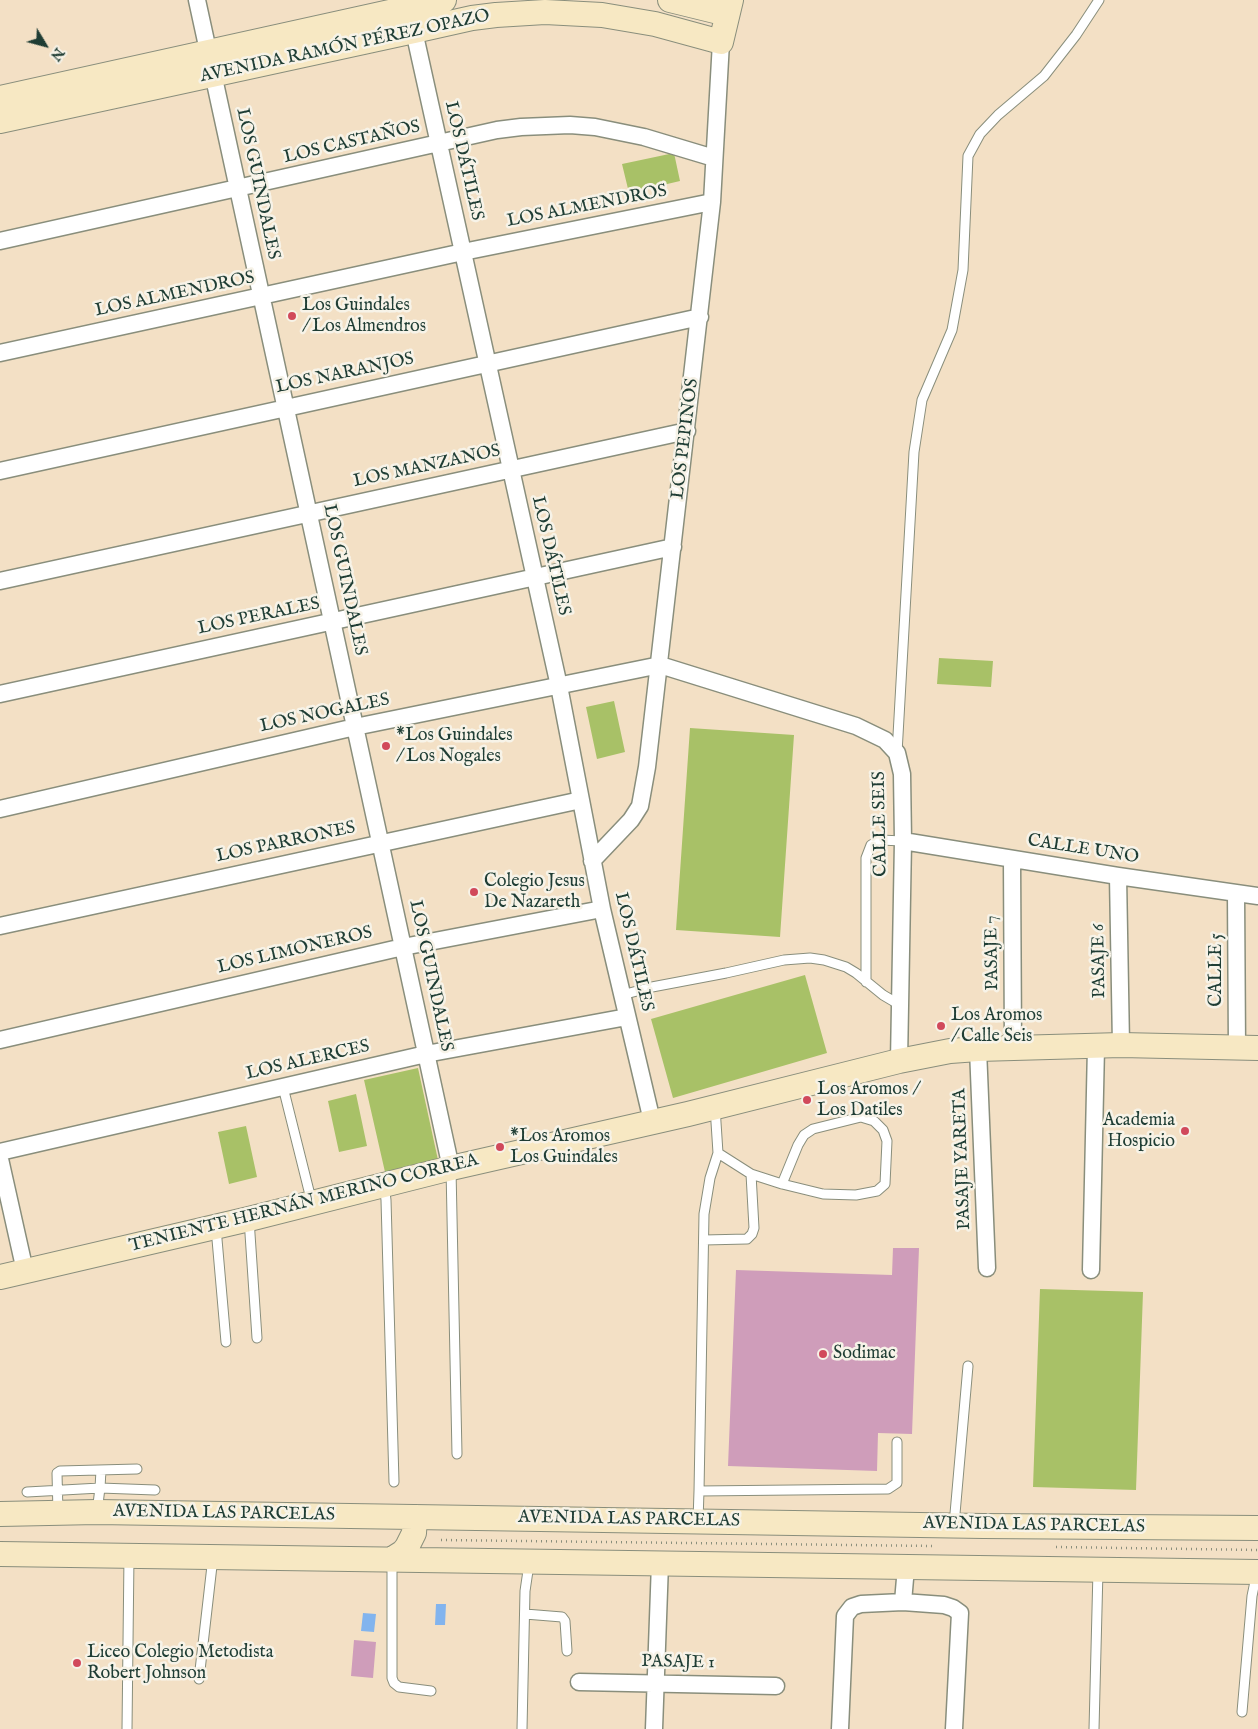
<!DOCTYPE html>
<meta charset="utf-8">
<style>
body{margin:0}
#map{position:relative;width:1258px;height:1729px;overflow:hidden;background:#f3e0c5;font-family:"IM FELL English",serif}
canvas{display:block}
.north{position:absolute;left:20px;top:20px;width:50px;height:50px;-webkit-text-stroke:4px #f7f3e8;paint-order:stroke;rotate:127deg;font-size:14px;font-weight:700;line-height:20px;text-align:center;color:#1f3d34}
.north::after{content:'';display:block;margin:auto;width:18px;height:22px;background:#1f3d34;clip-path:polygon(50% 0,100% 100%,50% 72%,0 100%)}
</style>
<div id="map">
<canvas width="1258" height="1729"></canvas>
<div class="north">N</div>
</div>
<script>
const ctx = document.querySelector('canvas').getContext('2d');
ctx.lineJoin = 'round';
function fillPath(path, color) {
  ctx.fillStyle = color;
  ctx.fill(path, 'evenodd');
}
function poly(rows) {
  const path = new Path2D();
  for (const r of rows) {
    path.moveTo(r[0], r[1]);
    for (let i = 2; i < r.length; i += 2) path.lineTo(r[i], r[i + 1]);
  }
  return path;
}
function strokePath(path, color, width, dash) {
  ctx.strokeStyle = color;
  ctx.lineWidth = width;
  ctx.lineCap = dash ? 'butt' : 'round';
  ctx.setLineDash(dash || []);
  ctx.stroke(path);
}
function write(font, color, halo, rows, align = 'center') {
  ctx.font = font + ' "IM FELL English",serif';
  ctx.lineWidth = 5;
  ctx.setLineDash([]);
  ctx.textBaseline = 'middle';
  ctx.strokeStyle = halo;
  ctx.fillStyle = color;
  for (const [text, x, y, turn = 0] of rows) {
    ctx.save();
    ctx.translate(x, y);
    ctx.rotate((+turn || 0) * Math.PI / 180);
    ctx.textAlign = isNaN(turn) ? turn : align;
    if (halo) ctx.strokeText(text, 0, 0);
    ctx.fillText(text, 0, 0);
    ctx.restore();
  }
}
fillPath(poly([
 [674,153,680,181,629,193,622,164],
 [939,658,993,661,991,687,937,684],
 [614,701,625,752,597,759,586,707],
 [690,728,794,735,780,937,676,930],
 [805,975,827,1053,673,1098,651,1019],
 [418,1068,438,1160,385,1172,364,1080],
 [356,1094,367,1146,339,1152,328,1101],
 [246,1126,257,1177,229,1184,218,1132],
 [1040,1289,1143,1292,1136,1490,1033,1487]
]), '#a8c167');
fillPath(poly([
 [436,1604,446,1604,445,1625,435,1625],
 [363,1613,376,1614,374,1632,361,1631]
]), '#82b4ee');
fillPath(poly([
 [893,1248,919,1248,912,1434,878,1433,877,1471,728,1466,736,1270,892,1275],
 [354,1640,376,1642,373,1678,351,1676]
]), '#cf9dba');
const lane = poly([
 [897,753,914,452,922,400,952,330,963,270,968,156,980,134,998,115,1044,76,1076,35,1099,0],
 [866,982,866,858,871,845,880,840,903,841],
 [622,995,652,987,726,973,784,960,810,958,824,960,846,967,856,973,883,995,900,1005],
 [283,1087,312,1203],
 [715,1107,718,1153,710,1178,704,1214,699,1491,888,1489,897,1483,897,1442],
 [718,1153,751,1174,782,1184,823,1194,856,1195,877,1191,885,1184,887,1141,883,1130,874,1121,861,1117,813,1129,804,1135,798,1145,782,1184],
 [451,1169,457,1454],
 [384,1185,386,1200,394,1482],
 [249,1219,257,1338],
 [216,1228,226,1342],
 [704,1240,747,1239,752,1234,754,1228,751,1174],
 [27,1492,100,1488,101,1470],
 [97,1512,100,1488,155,1490],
 [58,1513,57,1473,60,1471,137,1469],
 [698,1521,699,1491],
 [954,1525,968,1366],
 [392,1560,392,1678,394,1683,399,1687,431,1691],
 [525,1614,562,1617,565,1621,567,1651],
 [199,1679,213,1557],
 [1242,1712,1252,1596,1257,1572],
 [127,1729,129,1556],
 [522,1729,525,1591,529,1564],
 [1094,1729,1098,1570]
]);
const street = poly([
 [197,0,451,1168],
 [412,22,559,686,602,909,652,1121],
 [0,241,497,130,521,127,570,125,595,127,644,137,714,158],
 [0,353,463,252,712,202],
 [0,471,700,317],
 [0,581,687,431],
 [0,694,673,547],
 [0,809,355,727,660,665,856,726,885,740,897,753,902,774,903,841,899,1061],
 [903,841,1118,876,1258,896],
 [1012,859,1013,1048],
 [592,861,631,820,640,806,647,767,712,202,721,42],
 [1118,876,1121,1045],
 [1236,893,1237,1048],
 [0,926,581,800],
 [0,1040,403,947,602,909],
 [978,1049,987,1268],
 [0,1152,426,1054,627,1017],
 [0,1159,25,1271],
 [1091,1270,1096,1047],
 [906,1567,903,1602,944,1605,953,1608,960,1613,954,1729],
 [579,1682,776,1686],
 [654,1729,660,1563],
 [840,1729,845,1616,852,1607,861,1604,903,1602]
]);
const secondary = poly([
 [670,0,727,14],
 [0,98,444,0],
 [0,121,414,31,472,18,496,15,545,12,602,15,655,24,721,42,731,0],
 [0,1277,249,1219,451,1168,688,1114,899,1061,950,1051,978,1049,1121,1045,1258,1048],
 [0,1514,97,1512,983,1526,1258,1528],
 [0,1554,1258,1572],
 [392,1559,403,1552,407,1547,414,1533,415,1517]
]);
strokePath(lane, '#898e7c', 11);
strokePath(street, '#898e7c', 19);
strokePath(secondary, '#898e7c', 26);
strokePath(poly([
 [441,1540,933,1546],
 [1056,1547,1258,1550]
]), '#898e7c', 2.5, [1, 4]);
strokePath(lane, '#fff', 9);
strokePath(street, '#fff', 16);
strokePath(secondary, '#f7e8c3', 24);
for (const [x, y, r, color] of [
 [292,316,5,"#d1495b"],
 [386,746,5,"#d1495b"],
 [474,892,5,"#d1495b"],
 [941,1026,5,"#d1495b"],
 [807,1100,5,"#d1495b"],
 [1185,1131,5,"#d1495b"],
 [500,1147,5,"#d1495b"],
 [823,1354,5,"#d1495b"],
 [77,1663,5,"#d1495b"]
]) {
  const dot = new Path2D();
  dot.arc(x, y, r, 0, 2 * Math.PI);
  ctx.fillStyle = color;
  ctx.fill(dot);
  strokePath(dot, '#f7f3e8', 2);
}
write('18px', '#1f3d34', '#f7f3e8', [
 ["AVENIDA RAMÓN PÉREZ OPAZO",345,47,-12],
 ["LOS CASTAÑOS",352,143,-13],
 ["LOS DÁTILES",463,161,77],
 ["LOS GUINDALES",257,184,78],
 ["LOS ALMENDROS",587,207,-11],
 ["LOS ALMENDROS",175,295,-12],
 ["LOS NARANJOS",345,374,-12],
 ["LOS PEPINOS",686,439,-83],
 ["LOS MANZANOS",427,467,-12],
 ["LOS DÁTILES",550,556,77],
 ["LOS GUINDALES",344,580,78],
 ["LOS PERALES",259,617,-12],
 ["LOS NOGALES",325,714,-12],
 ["CALLE SEIS",881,824,-91],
 ["LOS PARRONES",286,843,-12],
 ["CALLE UNO",1083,850,9],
 ["LOS LIMONEROS",295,951,-13],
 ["LOS DÁTILES",633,952,77],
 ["PASAJE 7",993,953,-91],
 ["PASAJE 6",1100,961,-91],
 ["CALLE 5",1217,970,-90],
 ["LOS GUINDALES",430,976,78],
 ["LOS ALERCES",308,1061,-13],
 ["PASAJE YARETA",963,1159,-92],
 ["TENIENTE HERNÁN MERINO CORREA",304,1204,-14],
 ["AVENIDA LAS PARCELAS",224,1514,1],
 ["AVENIDA LAS PARCELAS",629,1520,1],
 ["AVENIDA LAS PARCELAS",1034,1526,1],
 ["PASAJE 1",678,1663,1]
]);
write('18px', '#1f3d34', '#f7f3e8', [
 ["Los Guindales",302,306],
 ["/ Los Almendros",302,327],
 ["*Los Guindales",396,736],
 ["/ Los Nogales",396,757],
 ["Colegio Jesus",484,882],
 ["De Nazareth",484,903],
 ["Los Aromos",951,1016],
 ["/ Calle Seis",951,1037],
 ["Los Aromos /",817,1090],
 ["Los Datiles",817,1111],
 ["Academia",1175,1121,"right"],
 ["Hospicio",1175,1142,"right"],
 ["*Los Aromos",510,1137],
 ["Los Guindales",510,1158],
 ["Sodimac",833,1354],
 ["Liceo Colegio Metodista",87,1653],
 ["Robert Johnson",87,1674]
], 'left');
</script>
